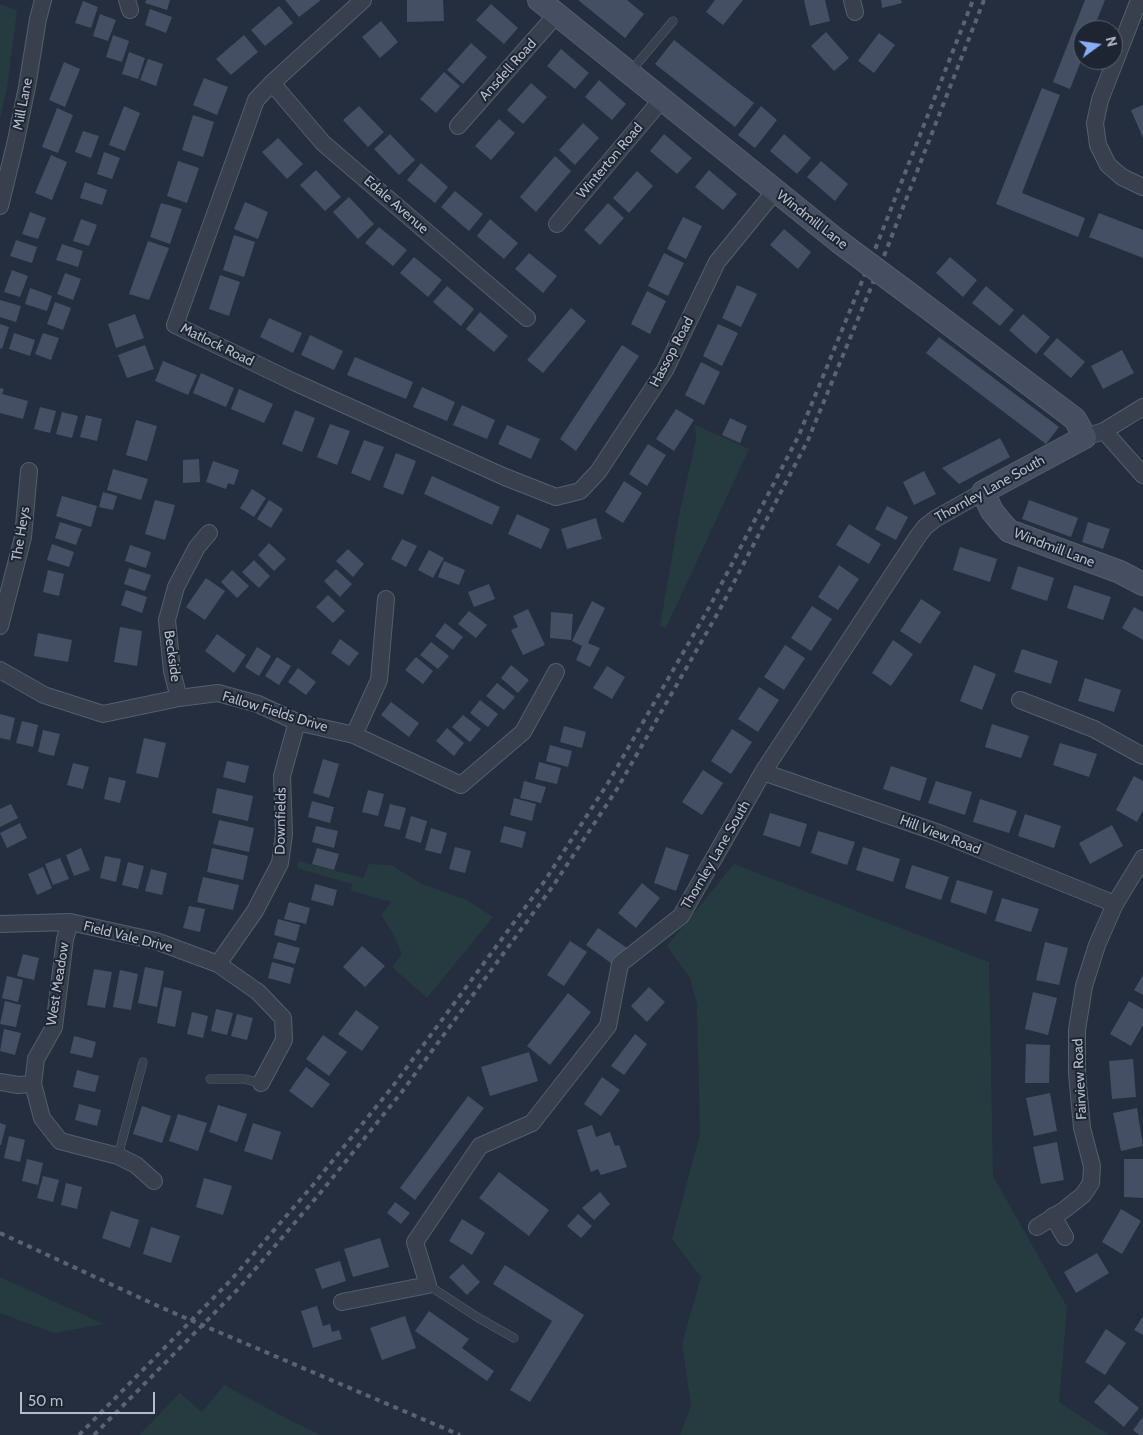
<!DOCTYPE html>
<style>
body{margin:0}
#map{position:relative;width:1143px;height:1435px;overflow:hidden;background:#242e3e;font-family:Cabin,sans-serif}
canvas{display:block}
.north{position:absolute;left:1073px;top:20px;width:50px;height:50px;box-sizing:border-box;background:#1d2533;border:1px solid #59616f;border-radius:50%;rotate:76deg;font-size:14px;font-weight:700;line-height:20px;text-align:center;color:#b4bbc9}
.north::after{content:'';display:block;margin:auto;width:18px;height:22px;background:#8aadf9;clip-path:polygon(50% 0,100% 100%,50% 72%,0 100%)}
.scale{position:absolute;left:20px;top:1392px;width:135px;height:22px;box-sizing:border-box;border:2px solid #b4bbc9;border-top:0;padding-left:6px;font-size:15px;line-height:18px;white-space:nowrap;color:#b4bbc9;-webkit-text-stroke:4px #1d2533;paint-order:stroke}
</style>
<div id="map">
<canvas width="1143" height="1435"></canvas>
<div class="north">N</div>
<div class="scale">50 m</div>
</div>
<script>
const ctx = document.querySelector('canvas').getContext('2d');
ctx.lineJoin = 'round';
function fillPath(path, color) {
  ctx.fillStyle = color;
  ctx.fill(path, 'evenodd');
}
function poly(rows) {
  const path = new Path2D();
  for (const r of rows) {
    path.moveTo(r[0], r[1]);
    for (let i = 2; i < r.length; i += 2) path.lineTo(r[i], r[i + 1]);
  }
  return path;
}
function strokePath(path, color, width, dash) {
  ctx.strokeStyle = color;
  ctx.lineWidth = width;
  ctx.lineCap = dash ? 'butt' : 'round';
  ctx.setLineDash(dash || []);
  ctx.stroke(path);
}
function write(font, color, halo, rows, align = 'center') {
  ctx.font = font + ' Cabin,sans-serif';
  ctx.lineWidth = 4;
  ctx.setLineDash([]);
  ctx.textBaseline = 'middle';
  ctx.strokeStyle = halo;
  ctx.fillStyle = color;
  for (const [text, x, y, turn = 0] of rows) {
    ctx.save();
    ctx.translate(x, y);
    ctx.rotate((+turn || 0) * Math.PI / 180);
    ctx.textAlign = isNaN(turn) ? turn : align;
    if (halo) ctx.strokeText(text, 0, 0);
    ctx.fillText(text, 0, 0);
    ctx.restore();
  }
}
fillPath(poly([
 [0,4,17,10,7,88,0,119],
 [695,425,749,449,666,628,660,626,680,511,696,440],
 [298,861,363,878,369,864,391,865,422,884,467,900,493,917,427,998,392,967,402,954,392,932,381,915,391,902,351,891,352,884,297,868],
 [734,864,989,962,993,1176,1067,1307,1059,1402,1109,1435,680,1435,691,1406,682,1344,701,1277,672,1239,700,1134,697,1004,690,978,667,946],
 [0,1277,104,1324,54,1333,0,1313],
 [224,1385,293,1422,321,1435,139,1435,180,1393,202,1412]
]), '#263b3f');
fillPath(poly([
 [146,0,170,0,167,10,145,3],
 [285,0,321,0,299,17],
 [407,0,443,0,444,21,407,22],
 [578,0,627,0,644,14,625,38],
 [715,0,743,0,723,25,706,12],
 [804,0,825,0,830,21,810,26],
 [881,0,901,0,902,3,882,8],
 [1085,0,1105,0,1093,30,1083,30,1083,56,1070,89,1053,82],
 [83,1,98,7,91,28,75,23],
 [491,4,518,28,504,44,476,20],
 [279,6,293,23,265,46,251,30],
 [150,9,172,17,166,33,145,25],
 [100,14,116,20,108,41,93,36],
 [381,21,398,42,380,58,362,37],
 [826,32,849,58,834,71,811,46],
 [879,33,895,45,874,73,858,61],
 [113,35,129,41,122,62,106,57],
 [244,35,258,52,231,75,216,59],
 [674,40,754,103,735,127,655,64],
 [471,43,487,57,463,84,447,70],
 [561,49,589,73,575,89,547,66],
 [129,52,145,58,138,79,122,74],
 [148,59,163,64,156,86,140,80],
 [64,62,80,69,65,107,49,100],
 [444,72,460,86,436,113,420,99],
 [204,78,228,87,217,115,193,105],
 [599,80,626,104,612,120,585,97],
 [531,83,547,97,523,124,507,110],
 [1042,88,1060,95,1022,193,1085,218,1078,237,996,204],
 [1143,105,1143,138,1131,110],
 [124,106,140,113,125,151,109,145],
 [359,106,384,132,368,147,343,120],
 [761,106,777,120,755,148,738,135],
 [57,108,73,115,58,153,42,147],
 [193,115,214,122,203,157,182,150],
 [499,119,515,133,491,160,475,146],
 [583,123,599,138,575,165,559,150],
 [83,131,99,136,91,158,75,152],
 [390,134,415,160,399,175,374,149],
 [664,134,692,158,677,174,650,151],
 [784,134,811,158,797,174,770,151],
 [278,138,303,164,287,179,262,152],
 [104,152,120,158,112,179,97,174],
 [51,155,67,162,52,200,35,193],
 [555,156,571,171,536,212,520,197],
 [178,161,199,168,187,203,167,196],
 [821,161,848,184,835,201,807,177],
 [421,163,448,187,435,203,407,180],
 [316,170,341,197,325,211,300,185],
 [709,170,737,194,723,210,695,187],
 [637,171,653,186,629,213,613,198],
 [85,182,107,190,102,205,80,198],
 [455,191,483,214,469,231,441,207],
 [349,197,374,224,358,239,333,212],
 [245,202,268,212,258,239,234,229],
 [161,203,182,209,170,244,150,237],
 [608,203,624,218,600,245,584,230],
 [30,212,46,218,38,239,22,234],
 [1099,213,1143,230,1143,258,1089,237],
 [683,217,702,226,686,259,667,249],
 [81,219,97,225,89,246,73,241],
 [490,219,518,243,504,259,477,236],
 [379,227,407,250,393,266,365,243],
 [784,229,811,252,798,269,770,245],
 [234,235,255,242,244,277,223,270],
 [16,240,37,247,32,263,10,256],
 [148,241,169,248,149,300,129,294],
 [62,244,83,251,78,267,56,260],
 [529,253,557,276,543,293,515,269],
 [664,253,684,263,668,296,648,286],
 [414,257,442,280,428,297,400,273],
 [950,257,977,280,963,297,936,273],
 [12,270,28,276,20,297,4,292],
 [65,273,81,279,73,300,57,294],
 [220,275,240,282,229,316,209,309],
 [737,285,757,294,741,327,722,318],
 [447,286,474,309,461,326,433,302],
 [986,286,1014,310,1000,326,972,303],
 [30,288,52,296,47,311,25,304],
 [647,291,666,301,650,334,631,324],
 [0,300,21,306,16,322,0,317],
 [55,302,71,308,63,330,47,324],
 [571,308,586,321,543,373,527,360],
 [480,312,508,336,494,352,466,329],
 [135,314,144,338,116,348,108,324],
 [1023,314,1050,337,1036,354,1009,330],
 [269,318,302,333,293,353,260,337],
 [0,324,9,327,2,349,0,348],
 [718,324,738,333,722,366,703,356],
 [14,333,35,340,30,356,9,349],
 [43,333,59,338,51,360,35,354],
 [310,335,343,351,334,370,301,355],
 [939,337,1059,427,1046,444,926,353],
 [1057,338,1085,362,1071,378,1043,354],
 [145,345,154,369,127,378,118,355],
 [622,345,639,356,576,451,560,439],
 [1122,350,1134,373,1103,389,1091,366],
 [355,357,413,382,406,399,347,375],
 [163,361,197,375,188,395,155,381],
 [701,362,720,372,704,405,685,395],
 [201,373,234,388,226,407,193,393],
 [422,387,455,402,447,421,413,407],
 [0,388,4,389,2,394,28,401,23,419,0,413],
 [239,389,273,404,264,423,231,409],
 [462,405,495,420,487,439,453,425],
 [40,407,56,411,50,433,34,429],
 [676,409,694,420,674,451,656,439],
 [295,410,315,418,302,452,282,444],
 [62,412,78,416,72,438,56,434],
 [86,415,102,419,97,441,80,437],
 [730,418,747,426,740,443,722,435],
 [136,420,157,426,147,461,126,455],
 [330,424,350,431,337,465,317,457],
 [507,425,540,439,531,459,498,444],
 [1000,438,1010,457,959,484,942,468],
 [364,440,384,447,370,481,351,473],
 [648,444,666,455,647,486,629,474],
 [396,453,416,461,403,495,383,487],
 [199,459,200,482,183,483,183,460],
 [213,461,239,470,234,485,228,483,226,489,206,482],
 [113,469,148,479,141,500,107,490],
 [924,471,936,494,914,505,903,482],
 [432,476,500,507,492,525,424,494],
 [624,481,642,493,623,523,605,512],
 [252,489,266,498,254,517,240,508],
 [103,492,117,496,113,510,99,507],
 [62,496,97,506,91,527,56,516],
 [155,500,175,505,165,540,145,534],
 [269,500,283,509,271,528,257,519],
 [1029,500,1078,518,1071,537,1022,519],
 [887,506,908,517,896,540,875,529],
 [517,514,550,529,541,549,508,534],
 [596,518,602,539,567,549,561,529],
 [60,522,82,529,76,545,55,538],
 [1088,522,1110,529,1103,549,1082,542],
 [849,524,881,544,869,564,836,545],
 [402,539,417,546,406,567,391,559],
 [269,543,286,559,274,571,258,555],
 [52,544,74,552,69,567,47,560],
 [130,545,151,552,146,568,125,561],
 [960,547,997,559,990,582,953,570],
 [348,549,364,564,353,577,336,561],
 [429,550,444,558,433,578,418,570],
 [254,560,270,576,259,588,242,572],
 [444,561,465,570,459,585,438,577],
 [839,565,859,579,838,610,818,597],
 [1018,566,1054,578,1047,601,1011,589],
 [129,568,151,575,145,591,124,584],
 [336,569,352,584,340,597,324,581],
 [48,570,64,574,59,596,43,592],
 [232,570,249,586,237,598,221,582],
 [206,578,225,591,205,620,186,607],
 [489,584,495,599,474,607,468,592],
 [1074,585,1111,597,1103,620,1067,608],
 [126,590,147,597,142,613,121,605],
 [328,595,345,611,333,623,316,607],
 [921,599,941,612,920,644,900,631],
 [592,601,605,608,588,643,600,648,590,667,576,660,582,646,572,641],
 [812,606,832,619,811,651,791,638],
 [1134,607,1143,612,1143,640,1122,628],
 [528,609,545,645,523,655,511,630,518,627,513,616],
 [469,611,487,625,476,638,458,624],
 [551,612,573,614,571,640,550,638],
 [445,623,463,637,453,650,435,636],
 [120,627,142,631,137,666,114,662],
 [38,633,72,640,68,662,34,656],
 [217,634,246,655,234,673,205,651],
 [340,639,359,653,349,666,331,653],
 [893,640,913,654,891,686,872,673],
 [431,642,449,656,438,669,420,655],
 [785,645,805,658,784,690,764,677],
 [257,647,271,656,259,676,245,667],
 [1022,649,1058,661,1051,684,1014,672],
 [277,657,291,666,279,685,265,676],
 [416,657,433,671,423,684,405,670],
 [511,665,529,680,518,693,501,678],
 [974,665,996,674,982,710,960,701],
 [607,666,625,677,612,699,593,688],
 [298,668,316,682,306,695,288,682],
 [1085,678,1121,690,1114,712,1078,701],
 [497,683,515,697,504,710,486,696],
 [759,687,779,700,758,732,738,719],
 [480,700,498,714,488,727,470,713],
 [391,702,419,723,409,737,381,715],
 [0,714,15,718,10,740,0,738],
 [463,715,481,729,470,742,452,727],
 [22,721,38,725,33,747,16,743],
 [992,724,1029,736,1021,758,985,747],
 [564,726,586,732,582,748,560,742],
 [447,728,464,743,454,756,436,741],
 [732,729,752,742,731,774,711,761],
 [43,730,60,734,54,756,38,752],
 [144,738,166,743,158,778,136,773],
 [1060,743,1097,754,1089,777,1053,765],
 [550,745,572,751,568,767,546,761],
 [323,759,339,764,329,798,313,793],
 [227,761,249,766,245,783,223,777],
 [539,762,561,768,557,784,535,779],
 [73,763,89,767,83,789,67,785],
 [891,766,927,778,920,801,883,789],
 [703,770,723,783,702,815,682,802],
 [1134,776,1143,781,1143,810,1137,822,1116,810],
 [109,777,126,781,120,803,104,799],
 [524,781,546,787,541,803,520,798],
 [936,781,972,792,965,815,928,803],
 [217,788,253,796,248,821,212,813],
 [368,790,384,794,378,816,362,812],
 [514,798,536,804,532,821,510,815],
 [980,799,1017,811,1009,833,973,822],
 [312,801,334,807,330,823,308,817],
 [11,804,18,818,0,827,0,809],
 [390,804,406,808,400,830,384,826],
 [770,813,807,824,800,847,763,835],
 [1025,814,1061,826,1054,848,1018,836],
 [411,816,427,821,421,843,405,838],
 [219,820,254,828,249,852,213,844],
 [20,823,27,838,7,848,0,833],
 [1112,825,1123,846,1090,864,1079,843],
 [316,826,338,831,334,848,312,842],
 [504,826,526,832,522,848,500,842],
 [431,828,447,833,441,854,425,850],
 [818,831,855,842,847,865,811,853],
 [455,847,471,851,465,873,449,869],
 [666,847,689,855,676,891,654,883],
 [863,847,900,859,893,882,856,870],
 [81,848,90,870,74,876,66,855],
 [212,848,248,856,243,880,207,872],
 [317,848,339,854,334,870,312,864],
 [105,856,121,859,116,882,100,878],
 [60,858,69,879,53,885,45,864],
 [128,862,144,866,138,889,122,885],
 [912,865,949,877,941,900,905,888],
 [43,867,52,888,37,895,28,874],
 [151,869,167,873,162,895,145,891],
 [203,877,239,885,233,910,197,902],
 [957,880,993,891,986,914,950,902],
 [642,883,660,898,636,928,618,913],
 [315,884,337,890,333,906,311,900],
 [1002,898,1039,909,1031,932,995,921],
 [289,902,310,908,306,924,284,919],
 [189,906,205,909,200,932,183,928],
 [278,919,300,925,296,941,274,935],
 [598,928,627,948,615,966,586,945],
 [570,941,587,952,564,986,547,975],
 [278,942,300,948,295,964,273,958],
 [1045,942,1068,948,1059,985,1036,980],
 [362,946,385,966,365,987,343,967],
 [23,954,39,958,34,980,17,976],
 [272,962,294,968,290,984,268,978],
 [145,967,164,971,157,1007,138,1003],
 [94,969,112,972,105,1008,87,1005],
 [120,970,138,974,131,1010,113,1007],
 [1143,975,1143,995,1134,990],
 [7,976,23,980,18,1002,2,998],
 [164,987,182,991,175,1027,157,1023],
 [649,987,665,1002,647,1022,631,1006],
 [1033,992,1057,998,1048,1035,1025,1029],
 [568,993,591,1012,550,1065,527,1046],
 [5,1001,21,1005,16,1027,0,1024],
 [1129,1001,1143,1009,1143,1025,1131,1046,1110,1034],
 [216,1009,233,1013,227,1035,211,1031],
 [356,1010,379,1027,362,1051,338,1034],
 [192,1012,208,1016,203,1038,187,1034],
 [237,1014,253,1018,247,1040,231,1036],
 [4,1029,21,1033,15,1055,0,1051],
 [635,1034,647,1044,624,1075,611,1066],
 [323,1035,347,1052,329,1076,306,1059],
 [74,1036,96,1042,92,1058,70,1053],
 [1026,1044,1050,1045,1049,1083,1025,1083],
 [529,1052,538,1081,490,1096,481,1067],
 [1133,1059,1136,1097,1112,1099,1109,1061],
 [306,1067,330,1084,312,1108,289,1091],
 [77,1070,99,1076,95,1092,73,1087],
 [602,1077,620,1090,601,1116,584,1104],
 [1050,1093,1057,1131,1034,1136,1026,1098],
 [468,1096,484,1108,415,1200,400,1188],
 [79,1104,101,1110,97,1126,75,1120],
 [218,1105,247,1114,237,1142,209,1132],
 [142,1106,171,1116,162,1143,133,1134],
 [1137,1108,1143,1146,1121,1151,1113,1113],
 [178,1114,207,1123,198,1151,169,1141],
 [0,1123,6,1125,1,1145,0,1145],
 [253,1123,281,1132,272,1160,244,1151],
 [592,1125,596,1137,610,1132,615,1146,619,1145,627,1167,601,1175,598,1169,591,1172,577,1130],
 [9,1136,25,1140,20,1162,4,1158],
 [1057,1142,1064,1180,1041,1184,1033,1147],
 [27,1159,43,1163,38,1185,22,1181],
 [1124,1159,1143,1159,1143,1198,1124,1197],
 [499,1172,549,1210,529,1236,479,1198],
 [43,1176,59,1180,53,1202,37,1198],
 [204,1178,232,1186,223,1215,196,1207],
 [66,1183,82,1187,77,1209,61,1205],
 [600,1192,610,1204,594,1220,582,1208],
 [395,1202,410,1213,401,1224,387,1213],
 [1121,1209,1141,1221,1122,1254,1102,1242],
 [111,1211,139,1220,130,1248,102,1238],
 [578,1214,592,1226,581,1238,567,1226],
 [462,1219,485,1233,472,1255,449,1241],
 [151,1227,180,1236,171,1263,143,1254],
 [380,1238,389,1267,353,1277,344,1249],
 [1097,1253,1109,1273,1076,1293,1064,1272],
 [340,1261,346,1281,322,1289,315,1269],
 [463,1264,480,1282,467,1295,449,1277],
 [505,1265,584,1315,530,1402,510,1390,552,1321,493,1284],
 [317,1306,323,1326,330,1324,332,1332,339,1330,342,1339,313,1348,301,1311],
 [429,1311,469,1339,462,1348,494,1371,487,1381,415,1331],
 [405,1316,416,1348,382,1360,370,1328],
 [1143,1316,1143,1335,1134,1330],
 [1106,1329,1126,1343,1105,1375,1085,1362],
 [1109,1384,1139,1408,1124,1427,1094,1402],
 [1143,1417,1143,1435,1139,1435,1133,1430]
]), '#454f63');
const lane = poly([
 [631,71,673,21],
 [210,1079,244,1079,261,1083],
 [118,1156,143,1062],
 [428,1285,477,1317,514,1338]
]);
const street = poly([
 [127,0,130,10],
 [363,0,272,83,256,100,175,325,294,382,505,477,556,497,580,491,598,472,665,370,717,262,775,191],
 [852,0,855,12],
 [1139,0,1100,100,1095,123,1098,145,1108,165,1122,177,1143,187],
 [272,83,323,143,527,318],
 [458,126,557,14],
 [0,206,15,145,27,87,38,19,43,0],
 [557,224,663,98],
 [1104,431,1143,475],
 [1085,437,1104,431,1143,407],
 [0,626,23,537,29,471],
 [0,670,44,695,103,714,179,698,218,693,258,704,297,722,354,735,461,785,523,732,556,672],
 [179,698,172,671,167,620,176,587,197,547,209,533],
 [1020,700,1094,729,1143,756],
 [354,735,379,680,386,599],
 [763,772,939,833,1115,904],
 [70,922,65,939,54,1027,36,1059,33,1084,42,1118,60,1141,118,1156,136,1165,154,1181],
 [0,924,70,922,156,941,218,964,258,992,283,1018,284,1040,261,1083],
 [218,964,255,911,280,863,284,834,282,776,297,722],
 [0,1082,18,1085,33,1084],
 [1053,1216,1065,1237],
 [1037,1227,1064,1210,1083,1195,1091,1183,1092,1166,1082,1128,1077,1073,1077,1030,1084,986,1097,945,1115,904,1143,858],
 [342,1302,428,1285,415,1242,480,1146,532,1123,608,1026,620,964,681,916,763,772,918,536,925,527,935,519,983,492]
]);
const secondary = poly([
 [539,0,838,241],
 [916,299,1075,419,1085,437,983,492,992,511,1000,521,1009,531,1120,572,1143,584]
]);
strokePath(lane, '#565e6c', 9);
strokePath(street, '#565e6c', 18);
strokePath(secondary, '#565e6c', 24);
strokePath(lane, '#38404e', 8);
strokePath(street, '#38404e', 16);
strokePath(secondary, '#464e61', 22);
strokePath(poly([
 [0,1233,160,1307,460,1435],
 [79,1435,231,1280,313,1185,393,1086,544,882,608,783,710,606,799,435,874,252,973,0],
 [94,1435,239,1288,321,1192,401,1093,553,886,617,789,719,611,808,440,884,256,984,0]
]), '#5a6375', 4, [5, 5]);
const secondaryBridge = poly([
 [838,241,916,299]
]);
strokePath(secondaryBridge, '#565e6c', 24, []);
strokePath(secondaryBridge, '#464e61', 22);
write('14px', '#b4bbc9', '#1d2533', [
 ["Ansdell Road",508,70,-48],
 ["Mill Lane",23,104,-79],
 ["Winterton Road",610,161,-50],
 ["Edale Avenue",396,205,41],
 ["Windmill Lane",812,220,38],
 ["Matlock Road",217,345,26],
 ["Hassop Road",672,352,-62],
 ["Thornley Lane South",990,489,-29],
 ["The Heys",21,534,-81],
 ["Windmill Lane",1054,548,21],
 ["Beckside",172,656,82],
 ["Fallow Fields Drive",275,712,17],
 ["Downfields",281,821,-89],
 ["Hill View Road",940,835,21],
 ["Thornley Lane South",716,855,-60],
 ["Field Vale Drive",128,937,14],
 ["West Meadow",58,984,-81],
 ["Fairview Road",1080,1079,-93]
]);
</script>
